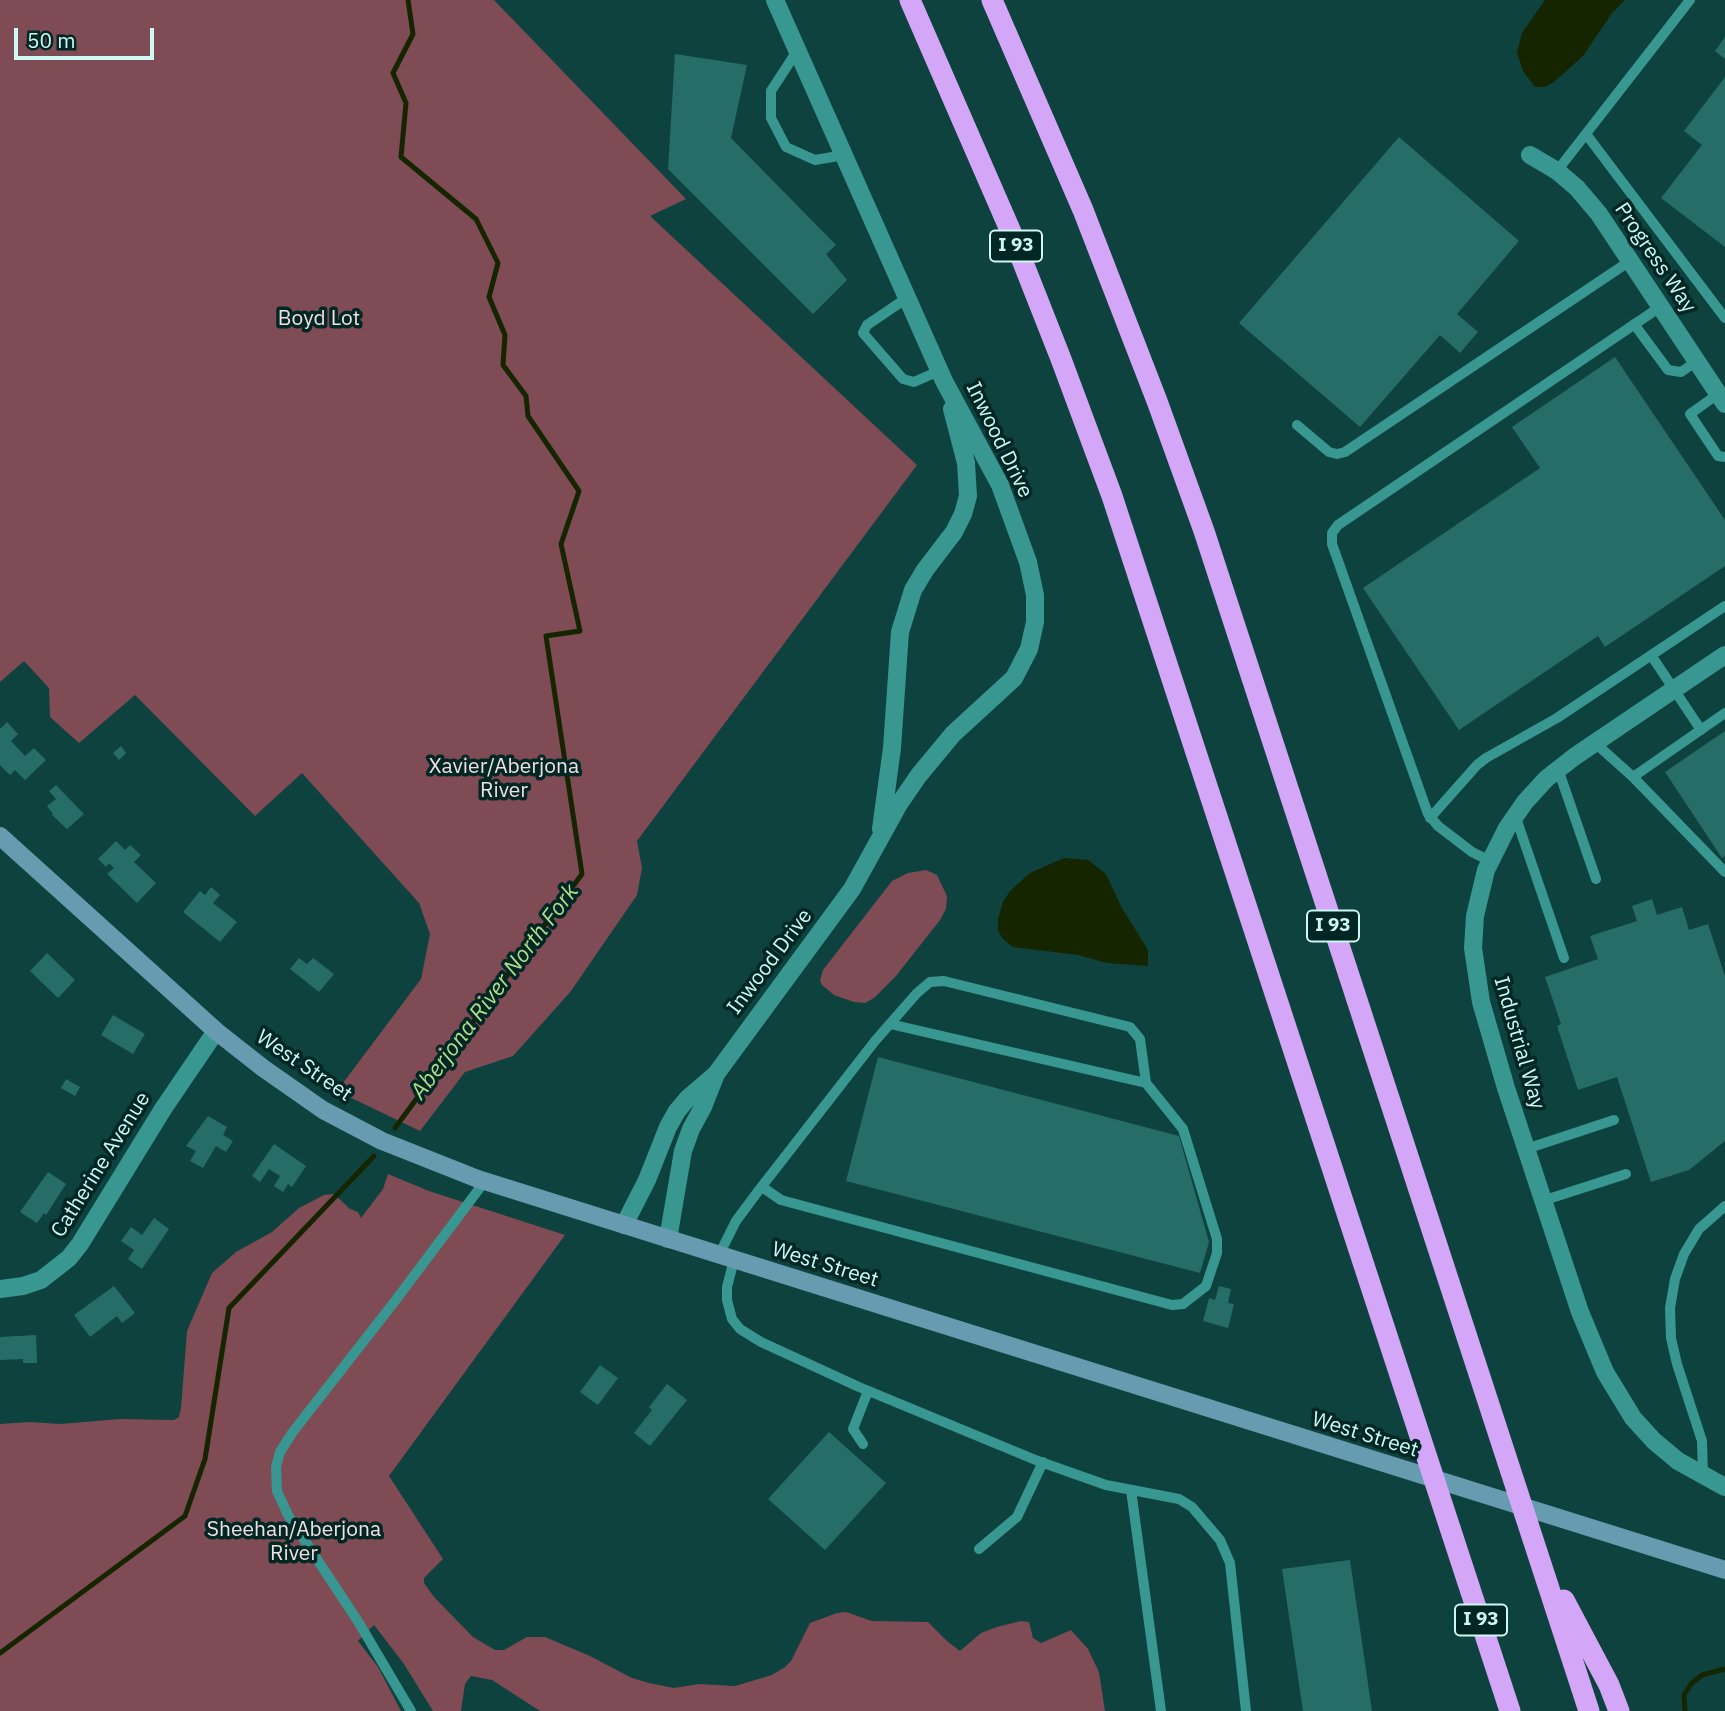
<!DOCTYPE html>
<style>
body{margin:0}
#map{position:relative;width:1725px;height:1711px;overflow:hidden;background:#0e423e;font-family:"IBM Plex Sans",sans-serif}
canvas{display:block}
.scale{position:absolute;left:14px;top:28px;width:140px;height:32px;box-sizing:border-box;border:4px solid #cef8f4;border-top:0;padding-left:9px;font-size:21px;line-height:24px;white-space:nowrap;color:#cef8f4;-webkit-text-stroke:5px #002724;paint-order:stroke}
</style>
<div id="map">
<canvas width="1725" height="1711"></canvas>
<div class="scale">50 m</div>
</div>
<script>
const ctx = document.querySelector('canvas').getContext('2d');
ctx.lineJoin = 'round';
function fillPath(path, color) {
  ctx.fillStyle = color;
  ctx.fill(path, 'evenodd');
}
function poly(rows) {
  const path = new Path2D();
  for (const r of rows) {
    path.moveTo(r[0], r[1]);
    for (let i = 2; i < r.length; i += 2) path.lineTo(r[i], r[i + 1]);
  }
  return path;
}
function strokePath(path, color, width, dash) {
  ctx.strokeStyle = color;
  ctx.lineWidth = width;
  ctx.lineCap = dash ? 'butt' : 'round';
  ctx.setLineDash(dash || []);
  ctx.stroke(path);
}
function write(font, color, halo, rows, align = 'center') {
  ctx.font = font + ' "IBM Plex Sans",sans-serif';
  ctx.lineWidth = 7;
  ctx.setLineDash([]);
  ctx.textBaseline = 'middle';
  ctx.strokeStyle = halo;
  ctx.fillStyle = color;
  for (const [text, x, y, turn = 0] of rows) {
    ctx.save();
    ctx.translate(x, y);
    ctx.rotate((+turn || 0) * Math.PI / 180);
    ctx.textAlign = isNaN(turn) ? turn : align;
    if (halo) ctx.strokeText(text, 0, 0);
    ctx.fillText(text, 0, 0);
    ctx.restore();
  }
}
fillPath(poly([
 [0,0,494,0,686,199,650,216,917,465,637,841,642,868,637,895,571,991,513,1056,465,1072,420,1131,337,1091,421,979,430,934,419,903,302,773,255,816,135,695,79,743,50,717,49,688,24,661,0,682],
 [926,870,937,875,947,896,946,909,940,920,896,976,874,998,865,1003,854,1002,834,995,822,985,820,980,823,970,892,881,908,873],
 [388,1174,429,1191,565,1235,389,1476,443,1559,424,1578,424,1583,434,1597,473,1637,495,1650,504,1650,527,1637,545,1637,590,1656,632,1678,649,1683,674,1688,699,1684,735,1686,772,1675,785,1667,791,1661,810,1623,837,1613,846,1612,872,1621,928,1622,947,1641,960,1651,981,1633,997,1627,1021,1621,1029,1622,1033,1638,1041,1643,1071,1630,1088,1649,1099,1672,1105,1711,540,1711,492,1680,471,1676,465,1684,461,1711,433,1711,404,1664,374,1625,358,1641,378,1667,401,1711,0,1711,0,1424,30,1422,60,1424,121,1419,174,1420,179,1417,181,1408,187,1331,212,1273,236,1252,272,1232,299,1208,324,1195,334,1194,350,1209,358,1212,361,1218,383,1189]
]), '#7f4b54');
fillPath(poly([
 [1545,0,1625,0,1612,13,1583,56,1554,82,1545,87,1535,87,1523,71,1517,53,1522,33],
 [1064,858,1088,860,1106,874,1122,908,1148,950,1148,966,1107,963,1078,955,1013,947,1003,939,998,931,998,919,1003,902,1010,891,1030,873]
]), '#152500');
strokePath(poly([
 [395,1128,582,874,546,636,580,631,561,544,579,491,528,416,526,396,503,365,505,335,489,297,498,263,476,219,401,157,406,103,393,73,413,34,408,0],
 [0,1653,185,1516,205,1459,229,1308,374,1156],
 [1685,1711,1684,1695,1691,1684,1702,1675,1725,1669]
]), '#152500', 5);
fillPath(poly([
 [1725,37,1725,59,1715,51],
 [675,54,747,65,731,138,836,245,826,254,847,280,813,314,668,169],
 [1725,77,1725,247,1661,198,1702,145,1684,131],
 [1399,137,1519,241,1457,314,1478,332,1460,353,1440,335,1360,427,1239,323],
 [1615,357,1725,520,1725,566,1605,647,1598,636,1459,730,1363,588,1540,468,1512,427],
 [7,722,18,734,11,741,25,756,34,748,46,760,25,780,15,770,10,775,0,765,0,729],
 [1725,731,1725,856,1722,858,1665,772],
 [121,746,126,753,119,760,113,753],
 [56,785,84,814,67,829,52,815,53,814,47,806,56,799,49,791],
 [116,841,125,850,130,845,141,855,134,862,156,883,137,903,107,874,114,868,109,863,106,867,98,859],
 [211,887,220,895,213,903,237,922,220,942,183,912,200,891,205,895],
 [1652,899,1657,915,1682,907,1689,930,1708,924,1725,976,1725,1141,1689,1170,1651,1182,1617,1077,1578,1090,1557,1026,1561,1024,1545,977,1598,959,1590,936,1637,921,1632,906],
 [47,953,75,980,58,998,30,971],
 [299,958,307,964,313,958,334,974,319,992,290,969],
 [113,1015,145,1034,133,1054,101,1035],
 [878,1057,1179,1136,1209,1242,1200,1273,846,1181],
 [66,1079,80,1087,75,1096,61,1088],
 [208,1116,227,1127,223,1135,233,1141,226,1152,216,1146,203,1168,190,1161,196,1151,186,1146],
 [274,1144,306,1166,292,1187,288,1184,283,1192,274,1186,280,1176,269,1169,260,1182,252,1176],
 [48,1172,66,1184,46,1215,44,1213,37,1223,20,1212],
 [154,1218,169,1229,142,1269,128,1259,134,1250,121,1241,131,1227,142,1235],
 [114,1286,135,1313,122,1323,117,1316,90,1337,74,1315],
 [1219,1286,1231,1289,1228,1303,1234,1304,1228,1328,1203,1321,1209,1298,1215,1300],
 [36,1335,37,1363,23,1363,23,1359,0,1360,0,1337],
 [600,1365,618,1378,598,1405,580,1392],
 [667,1384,687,1400,650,1446,634,1433,652,1410,649,1407],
 [829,1432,886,1483,825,1550,768,1499],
 [1350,1560,1372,1711,1303,1711,1282,1569]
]), '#266d68');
strokePath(poly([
 [797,51,771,91,771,118,786,147,815,160,844,155],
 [1586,134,1725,318],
 [1557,171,1690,0],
 [907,298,867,325,863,333,903,379,914,382,939,371],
 [1634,324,1668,370,1681,372,1697,361],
 [1718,394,1690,414,1718,456,1725,457],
 [1297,425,1329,452,1337,454,1345,452,1630,261],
 [1651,655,1701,730],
 [1594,742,1633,777,1725,713],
 [1558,769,1596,879],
 [1633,777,1725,872],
 [1515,815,1564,958],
 [1430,818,1477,765,1486,758,1557,718,1725,606],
 [1490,861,1472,852,1438,826,1428,814,1332,544,1332,533,1338,525,1660,307],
 [1526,1149,1614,1120],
 [762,1187,781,1200,1172,1305,1183,1304,1206,1286,1217,1253,1217,1239,1183,1129,1146,1083,890,1024],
 [1542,1201,1626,1174],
 [719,1255,736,1221,759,1190,875,1041,917,993,930,982,944,981,1130,1027,1140,1039,1146,1083],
 [734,1260,727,1287,727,1300,732,1319,740,1329,761,1342,859,1387,1038,1461,1106,1485,1179,1499,1192,1507,1220,1540,1230,1563,1246,1711],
 [863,1444,853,1429,868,1391],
 [1703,1476,1702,1441,1677,1364,1671,1338,1670,1308,1675,1279,1684,1254,1699,1229,1725,1206],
 [1131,1490,1161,1711],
 [979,1549,1017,1517,1043,1462],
 [411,1711,359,1623,288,1515,277,1491,276,1467,280,1452,292,1433,395,1301,485,1181]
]), '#399791', 10);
strokePath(poly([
 [1530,155,1557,171,1577,188,1599,214,1725,404],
 [1725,655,1574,757,1546,779,1525,802,1507,828,1486,870,1475,916,1473,948,1481,1002,1506,1088,1580,1312,1605,1372,1633,1418,1654,1441,1678,1461,1725,1487],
 [881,829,892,748,900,632,913,590,925,570,954,532,963,514,968,496,966,463,952,409],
 [624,1225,647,1180,668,1127,677,1111,688,1098,716,1074,852,889,899,804,919,775,953,734,1014,678,1029,649,1035,622,1035,595,1028,562,1000,485,944,381,775,0],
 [668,1239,683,1151,691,1129,703,1107,716,1074],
 [0,1289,23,1286,41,1280,69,1258,80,1244,163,1109,216,1031]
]), '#399791', 18);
strokePath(poly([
 [0,836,216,1031,263,1068,323,1110,382,1141,478,1179,1725,1570]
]), '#679cb0', 18);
strokePath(poly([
 [910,0,1011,232,1061,359,1112,496,1510,1711],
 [992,0,1083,210,1157,401,1204,531,1589,1711],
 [1564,1600,1609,1685,1619,1711]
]), '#d3a6f8', 21);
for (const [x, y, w] of [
 [1016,246,52],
 [1333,926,52],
 [1481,1620,52]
]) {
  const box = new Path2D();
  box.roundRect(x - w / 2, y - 15.5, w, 31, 5);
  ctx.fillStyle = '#002724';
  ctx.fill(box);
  strokePath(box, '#cef8f4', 2);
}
write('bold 19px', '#cef8f4', null, [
 ["I 93",1016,246],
 ["I 93",1333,926],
 ["I 93",1481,1620]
]);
write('21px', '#cef8f4', '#002724', [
 ["Progress Way",1655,258,56],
 ["Inwood Drive",999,440,64],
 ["Inwood Drive",770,962,-53],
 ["Industrial Way",1519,1043,74],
 ["West Street",304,1066,34],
 ["Catherine Avenue",101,1165,-58],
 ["West Street",825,1265,17],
 ["West Street",1365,1435,17]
]);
write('21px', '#f3dee1', '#002724', [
 ["Boyd Lot",319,319],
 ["Xavier/Aberjona",504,767],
 ["River",504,791],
 ["Sheehan/Aberjona",294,1530],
 ["River",294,1554]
]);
write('italic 23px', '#b4dc88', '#002724', [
 ["Aberjona River North Fork",495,992,-53]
]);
</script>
